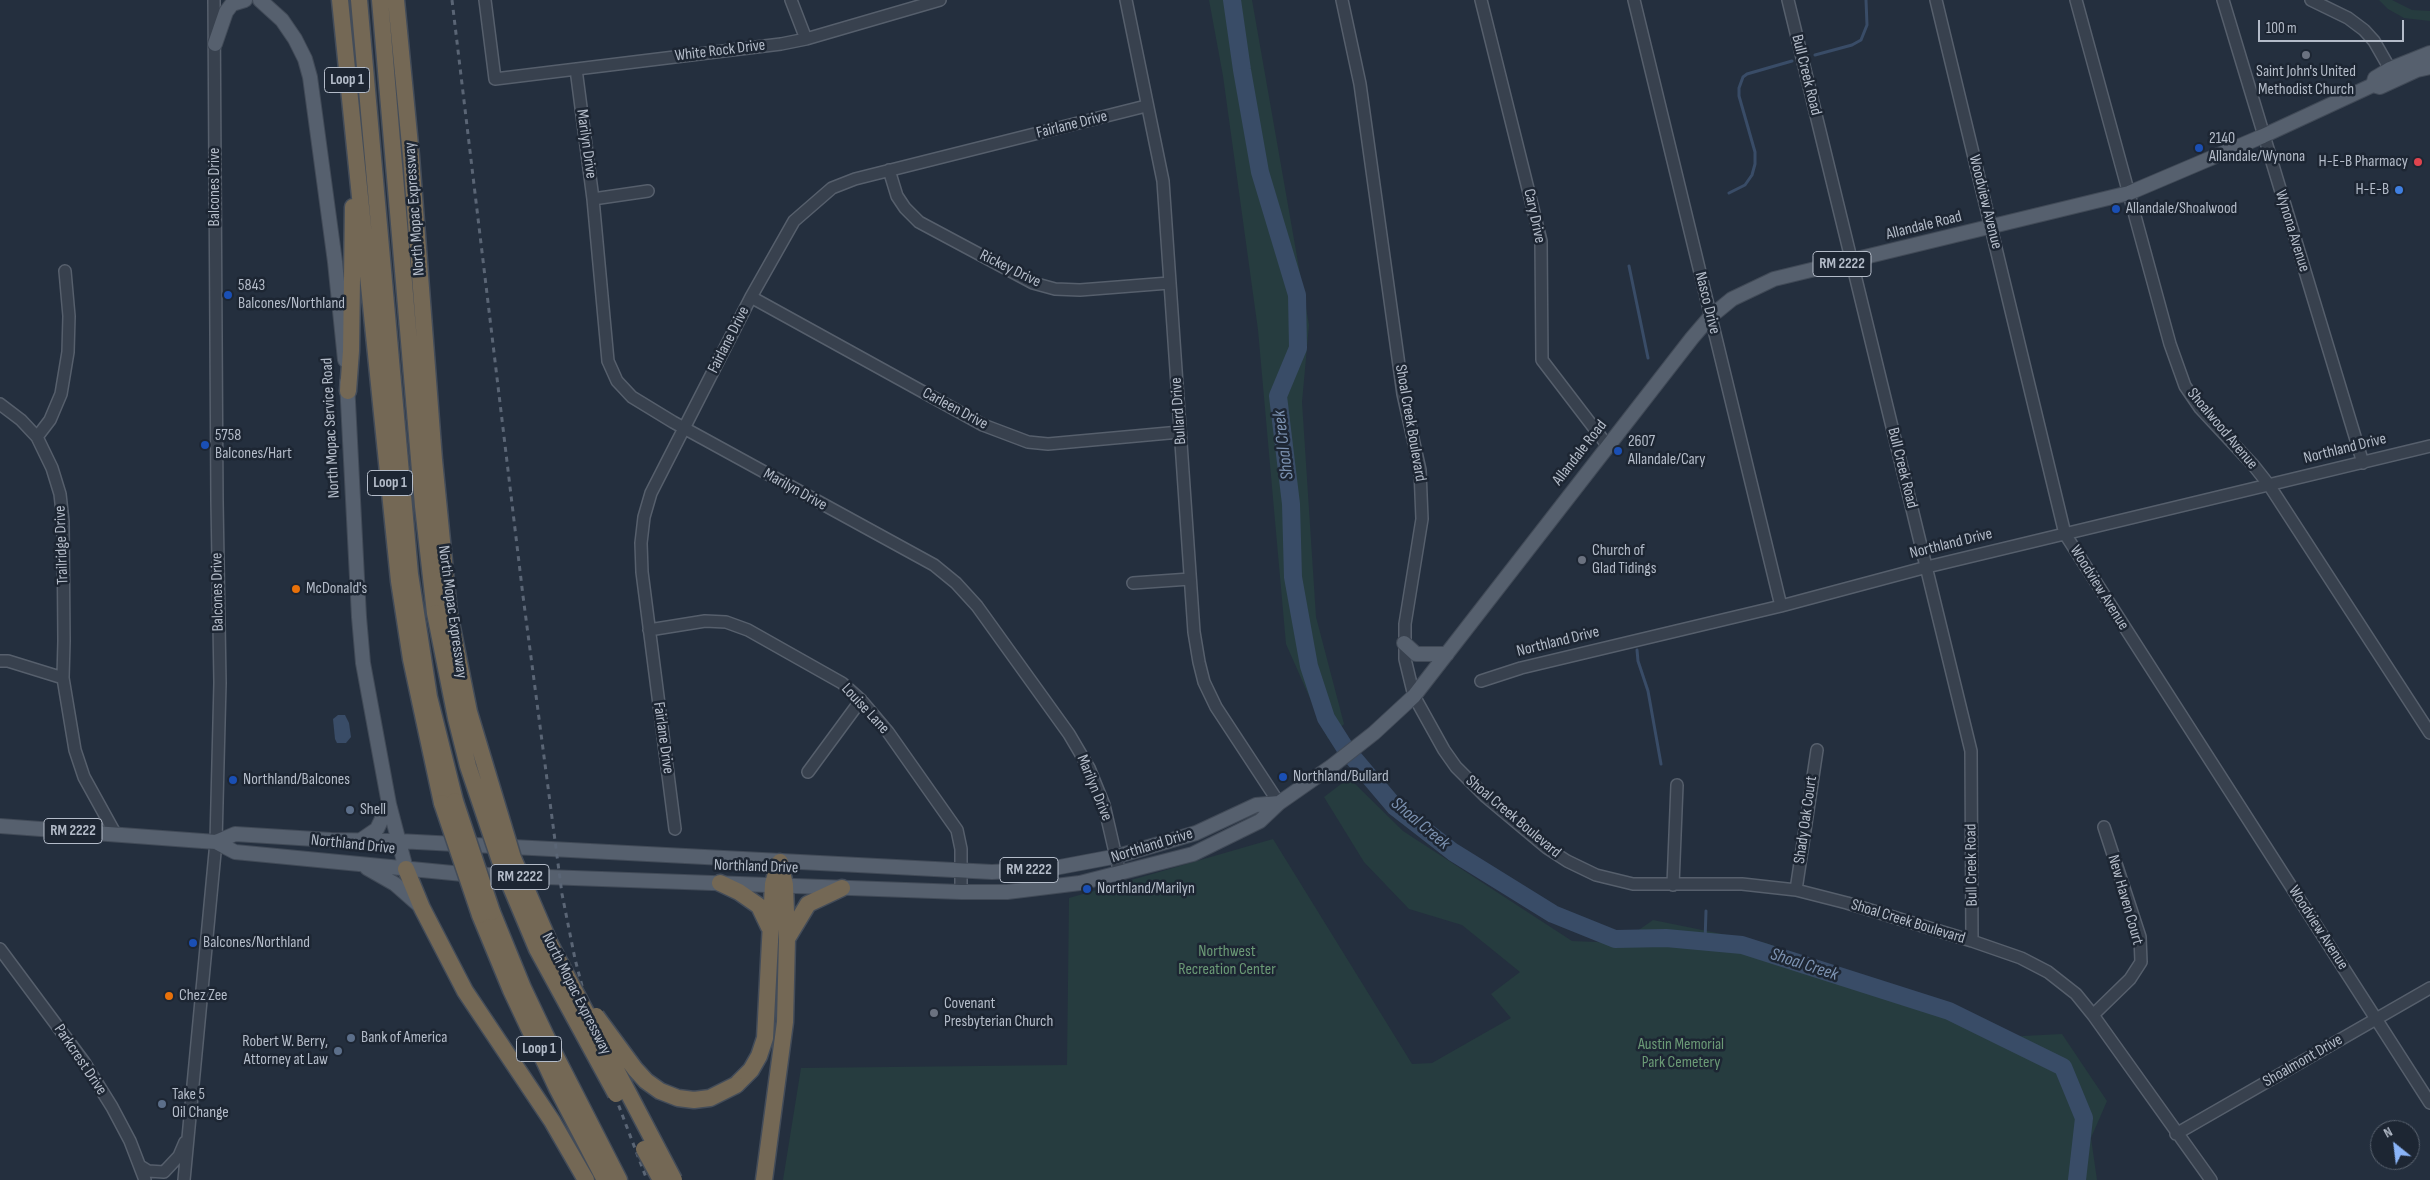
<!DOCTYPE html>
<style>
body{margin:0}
#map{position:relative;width:2430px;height:1180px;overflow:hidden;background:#242f3e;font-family:"Sofia Sans Condensed",sans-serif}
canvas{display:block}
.north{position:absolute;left:2370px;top:1120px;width:50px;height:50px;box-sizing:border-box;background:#1d2633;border:1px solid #59626f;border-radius:50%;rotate:331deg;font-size:14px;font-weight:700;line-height:20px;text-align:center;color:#b4bcc9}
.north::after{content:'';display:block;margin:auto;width:18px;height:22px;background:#8ab4f8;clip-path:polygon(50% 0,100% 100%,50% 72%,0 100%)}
.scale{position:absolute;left:2258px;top:20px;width:146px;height:22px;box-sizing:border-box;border:2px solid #b4bcc9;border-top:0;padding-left:6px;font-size:15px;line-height:18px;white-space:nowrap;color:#b4bcc9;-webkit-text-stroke:4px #1d2633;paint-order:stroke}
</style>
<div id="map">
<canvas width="2430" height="1180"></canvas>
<div class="north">N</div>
<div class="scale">100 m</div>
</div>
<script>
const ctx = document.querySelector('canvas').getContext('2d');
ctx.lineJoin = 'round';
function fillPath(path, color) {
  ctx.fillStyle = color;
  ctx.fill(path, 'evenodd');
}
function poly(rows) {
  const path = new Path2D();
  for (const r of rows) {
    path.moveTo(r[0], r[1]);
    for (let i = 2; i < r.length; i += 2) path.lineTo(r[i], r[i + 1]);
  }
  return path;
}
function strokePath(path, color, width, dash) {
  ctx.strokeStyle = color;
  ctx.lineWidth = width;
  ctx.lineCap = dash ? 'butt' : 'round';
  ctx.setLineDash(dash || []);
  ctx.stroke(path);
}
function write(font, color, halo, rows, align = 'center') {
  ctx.font = font + ' "Sofia Sans Condensed",sans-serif';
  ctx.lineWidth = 5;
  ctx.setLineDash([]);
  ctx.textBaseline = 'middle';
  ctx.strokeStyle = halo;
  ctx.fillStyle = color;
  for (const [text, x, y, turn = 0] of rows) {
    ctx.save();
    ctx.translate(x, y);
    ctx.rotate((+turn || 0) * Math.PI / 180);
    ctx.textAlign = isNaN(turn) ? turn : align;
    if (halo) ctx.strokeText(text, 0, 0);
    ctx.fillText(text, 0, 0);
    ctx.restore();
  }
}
fillPath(poly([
 [1209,0,1252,0,1309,325,1302,402,1316,617,1344,724,1328,739,1286,644,1258,330,1223,76],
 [2379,0,2392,0,2412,10,2430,11,2430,21,2404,18,2388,9],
 [1349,778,1403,831,1572,941,1620,943,1653,920,1766,943,1949,1011,2003,1037,2062,1034,2107,1101,2091,1138,2097,1180,783,1180,801,1068,1067,1065,1069,898,1273,839,1412,1064,1432,1063,1511,1018,1491,994,1520,972,1462,925,1409,909,1364,862,1324,797]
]), '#263c3f');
fillPath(poly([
 [338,715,345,715,349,723,351,737,346,743,337,743,335,739,333,719]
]), '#394c67');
strokePath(poly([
 [1815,55,1852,45,1861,40,1867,25,1866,0],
 [1729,193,1745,185,1752,175,1755,164,1755,152,1739,96,1739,88,1743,77,1747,74,1792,61],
 [1629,266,1648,358],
 [1637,650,1638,661,1648,691,1661,764],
 [1705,941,1706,911]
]), '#394c67', 3);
strokePath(poly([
 [1232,0,1242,70,1260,172,1297,295,1298,348,1278,396,1291,504,1293,577,1309,666,1326,718,1345,748,1395,807,1453,852,1553,914,1615,939,1666,938,1742,945,1949,1011,2063,1067,2084,1118,2077,1180]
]), '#394c67', 18);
const minor = poly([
 [485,0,495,79,781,44,806,39,940,0],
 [791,0,806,39],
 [1126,0,1163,181,1194,632,1199,662,1204,682,1216,707,1279,803],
 [1342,0,1360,84,1403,394,1420,470,1422,519,1405,624,1405,659,1414,696,1444,750,1456,767,1486,797,1547,848,1567,861,1596,875,1633,884,1742,884,1796,890,1847,903,1972,941,2021,958,2048,972,2076,994,2093,1015,2211,1180],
 [1481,0,1541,241,1542,360,1607,445],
 [1634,0,1781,606],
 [1788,0,1971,751,1972,941],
 [1936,0,2065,534,2430,1103],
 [2076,0,2170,344,2185,386,2200,408,2254,466,2269,485,2430,733],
 [2223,0,2363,463],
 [2311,0,2348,18,2364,30,2374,41,2390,69],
 [576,69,593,199,608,361,617,381,632,397,673,422,934,565,956,583,977,606,1069,734,1089,768,1104,805,1120,874],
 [889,170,897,196,905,208,919,222,1033,283,1055,289,1080,290,1169,283],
 [593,199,648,191],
 [751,297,983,425,1028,442,1048,444,1180,432],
 [0,404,21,420,37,437,52,468,60,494,63,521,64,641,63,678,75,750,84,777,116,835],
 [37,437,50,420,61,394,68,352,69,316,65,271],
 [1133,583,1190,579],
 [649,630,705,621,726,622,748,630,842,683,861,700,888,732,957,830,961,849,961,892],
 [0,661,8,661,63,678],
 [1481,681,1521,668,1781,606,1927,567,2430,446],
 [808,772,861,700],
 [675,829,642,572,641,543,644,517,651,493,751,297,794,221,832,188,855,179,1146,106],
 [1673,885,1677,785],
 [1796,890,1817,750],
 [0,949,84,1062,112,1107,130,1141,145,1180],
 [2093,1015,2130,979,2141,962,2140,937,2104,827],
 [2176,1134,2430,988],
 [140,1166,148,1171,164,1172,179,1156,185,1142],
 [184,1180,216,842,220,683,217,501,214,0]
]);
const major = poly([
 [260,0,282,20,295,39,305,59,310,77,335,262,345,360],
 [215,44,226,12,232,4,245,0],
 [2373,85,2375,78,2390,69,2430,53],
 [347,382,359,617,363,663,389,804,406,869],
 [1404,643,1416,654,1447,654],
 [0,826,216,842,235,852,463,874,961,892,1007,892,1080,883,1193,854,1260,821,1279,803,1332,766,1374,733,1414,696,1692,338,1710,317,1732,299,1774,279,2129,193,2263,136,2373,85,2380,87,2417,70,2430,67],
 [361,840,377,829,389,804],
 [216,842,235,834,331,840,398,841,992,872,1049,869,1118,856,1196,833,1256,805,1279,803],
 [367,868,395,884,420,906]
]);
const highway = poly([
 [340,0,399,581,411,659,442,803],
 [359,0,410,574,429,697,455,801],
 [380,0,423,506,435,613],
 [396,0,411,156,434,460,449,612],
 [348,391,351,351,353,207],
 [406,869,422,908,465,991,552,1121,586,1180],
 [720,883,739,892,759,906,769,927],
 [492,912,523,988,553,1051,619,1180],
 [480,915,511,990,557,1088,605,1180],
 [788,937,808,904,842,888],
 [736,1085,751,1070,759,1056,765,1038,773,884,779,863],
 [764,1180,785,1022,787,939,785,885,780,862]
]);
strokePath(minor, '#565f6c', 14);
strokePath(major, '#414a57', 16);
strokePath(highway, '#434c59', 19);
strokePath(minor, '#38414e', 11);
strokePath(major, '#56606e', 14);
strokePath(highway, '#746855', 16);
strokePath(poly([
 [452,0,523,596,562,894,575,959,592,1024,609,1080,647,1180]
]), '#5a6575', 3, [5, 5]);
const highwayBridge = poly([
 [449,612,469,712,513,858,550,944,674,1180],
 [435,613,456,718,468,766,500,861,537,949,616,1094],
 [455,801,492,912],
 [442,803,480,915],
 [596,1016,635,1069,646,1081,660,1091,678,1098,694,1100,710,1098,736,1085],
 [644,1149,661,1180]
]);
strokePath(highwayBridge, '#434c59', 19, []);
strokePath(highwayBridge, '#746855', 16);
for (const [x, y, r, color] of [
 [2306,55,5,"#6b7280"],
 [2199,148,5,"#1a4fb4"],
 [2418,162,5,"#e0444e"],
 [2399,190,5,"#3f7fe0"],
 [2116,209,5,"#1a4fb4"],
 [228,295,5,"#1a4fb4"],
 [205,445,5,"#1a4fb4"],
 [1618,451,5,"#1a4fb4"],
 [1582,560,5,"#6b7280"],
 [296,589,5,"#e8710a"],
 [1283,777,5,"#1a4fb4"],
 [233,780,5,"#1a4fb4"],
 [350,810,5,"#5c6f8a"],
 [1087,889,5,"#1a4fb4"],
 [193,943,5,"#1a4fb4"],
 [169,996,5,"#e8710a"],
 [934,1013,5,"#6b7280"],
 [351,1038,5,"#5c6f8a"],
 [338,1051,5,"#5c6f8a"],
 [162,1104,5,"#5c6f8a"]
]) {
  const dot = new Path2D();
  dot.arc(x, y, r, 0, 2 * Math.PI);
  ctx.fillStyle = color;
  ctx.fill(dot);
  strokePath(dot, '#1d2633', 2);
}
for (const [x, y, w] of [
 [347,80,45],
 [1842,264,58],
 [390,483,45],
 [73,831,58],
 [1029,870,58],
 [520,877,58],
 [539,1049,45]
]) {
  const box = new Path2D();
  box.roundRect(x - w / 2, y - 12.5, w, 25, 4);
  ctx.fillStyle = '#1d2633';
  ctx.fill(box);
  strokePath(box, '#b4bcc9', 1);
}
write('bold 15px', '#b4bcc9', null, [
 ["Loop 1",347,80],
 ["RM 2222",1842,264],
 ["Loop 1",390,483],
 ["RM 2222",73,831],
 ["RM 2222",1029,870],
 ["RM 2222",520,877],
 ["Loop 1",539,1049]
]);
write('16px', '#b4bcc9', '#1d2633', [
 ["White Rock Drive",720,51,-7],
 ["Bull Creek Road",1806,75,76],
 ["Fairlane Drive",1072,125,-14],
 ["Marilyn Drive",586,144,82],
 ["Balcones Drive",215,187,-90],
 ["Woodview Avenue",1985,202,76],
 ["North Mopac Expressway",415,209,-94],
 ["Cary Drive",1534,216,78],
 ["Allandale Road",1924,226,-14],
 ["Wynona Avenue",2292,231,73],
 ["Rickey Drive",1010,269,26],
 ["Nasco Drive",1707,303,76],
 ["Fairlane Drive",729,340,-63],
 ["Carleen Drive",955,409,28],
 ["Bullard Drive",1179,411,-94],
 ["Shoal Creek Boulevard",1410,423,80],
 ["North Mopac Service Road",331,428,-93],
 ["Shoalwood Avenue",2222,429,50],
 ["Northland Drive",2345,449,-14],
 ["Allandale Road",1580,453,-52],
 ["Bull Creek Road",1902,468,76],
 ["Marilyn Drive",795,490,29],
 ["Northland Drive",1951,544,-14],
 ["Trailridge Drive",62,545,-92],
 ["Woodview Avenue",2099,588,58],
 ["Balcones Drive",218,592,-91],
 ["North Mopac Expressway",452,612,82],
 ["Northland Drive",1558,642,-14],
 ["Louise Lane",865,709,47],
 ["Fairlane Drive",663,738,82],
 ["Marilyn Drive",1094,788,68],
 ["Shoal Creek Boulevard",1513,817,40],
 ["Shady Oak Court",1806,820,-82],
 ["Northland Drive",353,845,6],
 ["Northland Drive",1152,846,-17],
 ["Bull Creek Road",1972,865,-91],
 ["Northland Drive",756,867,2],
 ["New Haven Court",2125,900,74],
 ["Shoal Creek Boulevard",1908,922,17],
 ["Woodview Avenue",2318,928,57],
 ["North Mopac Expressway",576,994,63],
 ["Parkcrest Drive",80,1060,56],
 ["Shoalmont Drive",2303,1061,-30]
]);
write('16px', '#b4bcc9', '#1d2633', [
 ["Saint John's United",2306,72,"center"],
 ["Methodist Church",2306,90,"center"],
 ["2140",2209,139],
 ["Allandale/Wynona",2209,157],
 ["H-E-B Pharmacy",2408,162,"right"],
 ["H-E-B",2389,190,"right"],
 ["Allandale/Shoalwood",2126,209],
 ["5843",238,286],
 ["Balcones/Northland",238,304],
 ["5758",215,436],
 ["Balcones/Hart",215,454],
 ["2607",1628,442],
 ["Allandale/Cary",1628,460],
 ["Church of",1592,551],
 ["Glad Tidings",1592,569],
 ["McDonald's",306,589],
 ["Northland/Bullard",1293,777],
 ["Northland/Balcones",243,780],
 ["Shell",360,810],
 ["Northland/Marilyn",1097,889],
 ["Balcones/Northland",203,943],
 ["Chez Zee",179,996],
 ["Covenant",944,1004],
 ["Presbyterian Church",944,1022],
 ["Bank of America",361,1038],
 ["Robert W. Berry,",328,1042,"right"],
 ["Attorney at Law",328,1060,"right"],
 ["Take 5",172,1095],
 ["Oil Change",172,1113]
], 'left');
write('16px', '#6b9a76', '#1d2633', [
 ["Northwest",1227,952],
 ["Recreation Center",1227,970],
 ["Austin Memorial",1681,1045],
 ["Park Cemetery",1681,1063]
]);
write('italic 18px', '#7c92b1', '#1d2633', [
 ["Shoal Creek",1284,445,-97],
 ["Shoal Creek",1420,824,40],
 ["Shoal Creek",1804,965,18]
]);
</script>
